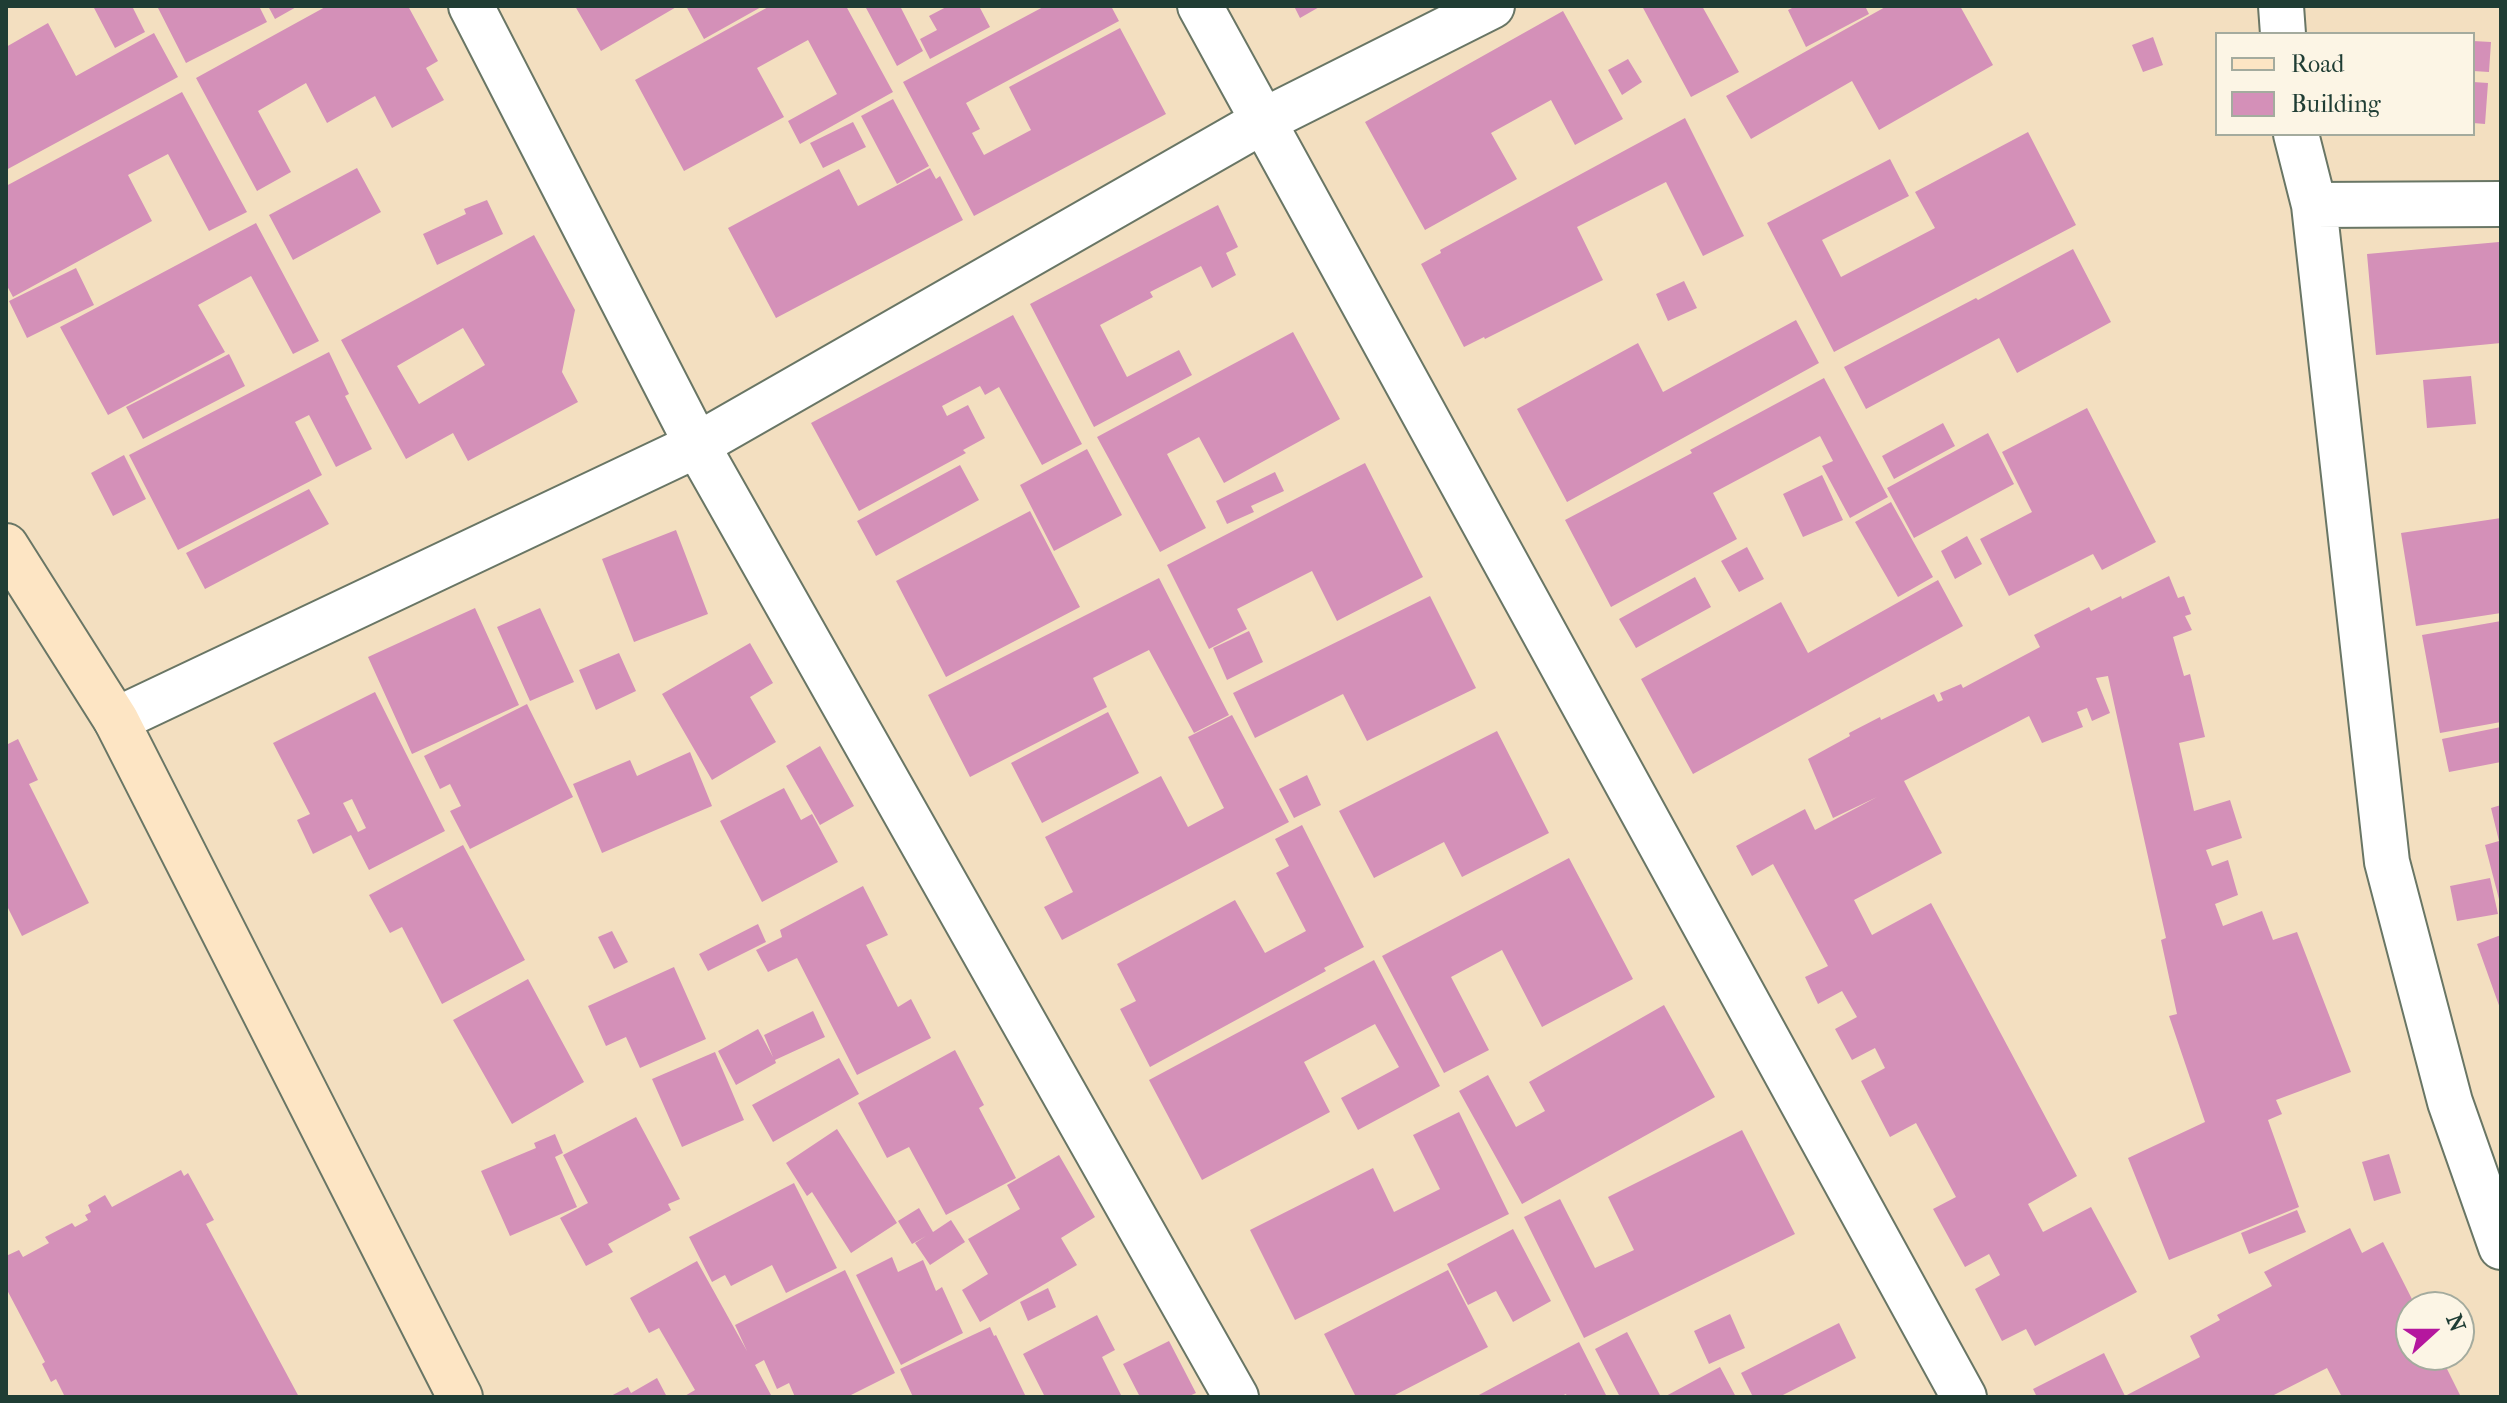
<!DOCTYPE html>
<style>
body{margin:0}
#map{position:relative;width:2507px;height:1403px;overflow:hidden;background:#f3dfc0;font-family:"IM FELL French Canon",serif}
canvas{display:block}
.frame{position:absolute;inset:0;border:8px solid #1f3d34;pointer-events:none}
.legend{position:absolute;left:2215px;top:32px;width:260px;height:104px;box-sizing:border-box;background:#fcf5e5;border:2px solid #a4ab9e;margin:0;padding:10px 14px;list-style:none;font-size:24px;color:#1f3d34}
.legend li{display:flex;align-items:center;gap:16px;height:40px}
.legend b{width:40px;border:2px solid #a4ab9e}
.north{position:absolute;left:2395px;top:1291px;width:80px;height:80px;box-sizing:border-box;background:#fcf5e5;border:2px solid #a4ab9e;border-radius:50%;rotate:69deg;font-size:22px;font-weight:700;line-height:32px;text-align:center;color:#1f3d34}
.north::after{content:'';display:block;margin:auto;width:28px;height:36px;background:#b5179e;clip-path:polygon(50% 0,100% 100%,50% 72%,0 100%)}
</style>
<div id="map">
<canvas width="2507" height="1403"></canvas>
<div class="frame"></div>
<ul class="legend">
<li><b style="height:10px;background:#fde5c4"></b>Road</li>
<li><b style="height:22px;background:#d490b8"></b>Building</li>
</ul>
<div class="north">N</div>
</div>
<script>
const ctx = document.querySelector('canvas').getContext('2d');
ctx.lineJoin = 'round';
function fillPath(path, color) {
  ctx.fillStyle = color;
  ctx.fill(path, 'evenodd');
}
function poly(rows) {
  const path = new Path2D();
  for (const r of rows) {
    path.moveTo(r[0], r[1]);
    for (let i = 2; i < r.length; i += 2) path.lineTo(r[i], r[i + 1]);
  }
  return path;
}
function strokePath(path, color, width, dash) {
  ctx.strokeStyle = color;
  ctx.lineWidth = width;
  ctx.lineCap = dash ? 'butt' : 'round';
  ctx.setLineDash(dash || []);
  ctx.stroke(path);
}
fillPath(poly([
 [93,6,132,6,145,32,115,48],
 [157,6,259,6,267,22,186,63],
 [268,6,298,6,275,19],
 [327,6,408,6,438,61,426,68,444,100,392,128,375,96,327,123,306,83,258,111,291,172,257,191,196,78],
 [575,6,678,6,601,51],
 [686,6,763,6,704,39],
 [770,6,846,6,893,92,800,144,788,121,837,94,808,40,757,68,784,117,684,171,635,80],
 [865,6,900,6,923,51,897,66],
 [948,6,979,6,990,27,930,59,920,39,937,30,929,16],
 [1045,6,1111,6,1119,21,966,103,980,129,972,133,984,155,1031,130,1009,87,1120,28,1166,114,974,216,903,82],
 [1294,6,1321,6,1300,18],
 [1642,6,1702,6,1739,72,1691,97],
 [1796,6,1865,6,1869,14,1806,47,1788,10],
 [1887,6,1960,6,1993,65,1879,130,1852,81,1751,139,1726,96],
 [1563,11,1623,119,1575,145,1551,100,1491,133,1517,179,1425,230,1365,122],
 [48,23,76,76,154,33,178,77,6,170,6,47],
 [2153,37,2163,65,2143,72,2132,45],
 [2473,41,2491,42,2489,72,2473,71],
 [1628,59,1642,82,1622,95,1608,70],
 [2473,82,2488,83,2485,124,2473,123],
 [182,92,247,212,209,231,168,154,128,175,152,221,13,297,6,284,6,186],
 [893,99,929,166,897,184,861,116],
 [1685,118,1744,236,1703,256,1666,182,1577,227,1603,280,1485,339,1484,337,1464,347,1421,264,1441,253,1440,250],
 [853,122,866,147,823,168,810,143],
 [2028,132,2076,225,1834,352,1767,223,1890,159,1909,196,1822,240,1841,277,1935,228,1915,192],
 [357,168,381,212,293,260,269,215],
 [930,168,936,179,940,176,963,220,776,318,728,228,839,169,858,206],
 [487,200,503,234,437,265,423,234,466,214,464,209],
 [1218,205,1238,247,1226,253,1236,275,1212,288,1201,266,1150,292,1153,297,1100,325,1127,377,1179,350,1192,375,1094,427,1030,304],
 [256,223,319,341,293,354,251,276,198,305,225,352,108,415,60,327],
 [534,235,575,310,562,372,578,402,468,461,453,433,406,459,341,340],
 [463,328,485,365,419,404,397,366],
 [2499,242,2501,343,2376,355,2367,254],
 [2073,249,2111,322,2017,373,1999,338,1866,409,1844,367,1976,298,1978,300],
 [76,268,94,305,27,338,9,301],
 [1684,281,1697,308,1668,321,1656,294],
 [1013,315,1082,444,1042,465,999,387,985,395,980,386,942,406,947,416,968,405,985,438,963,450,966,453,859,511,811,423],
 [1796,320,1819,363,1567,502,1517,409,1638,343,1663,392],
 [1293,332,1340,419,1224,483,1199,437,1167,454,1206,528,1160,552,1097,437],
 [329,352,349,394,345,396,372,449,336,467,309,415,295,422,322,475,178,550,129,455],
 [229,354,245,386,143,439,126,407],
 [2471,376,2476,424,2427,428,2423,380],
 [1824,378,1888,497,1850,518,1822,466,1833,461,1820,436,1713,493,1737,539,1611,607,1565,520,1692,453,1690,450],
 [2087,408,2156,542,2102,570,2093,554,2009,596,1980,539,2032,512,2002,452],
 [1943,423,1955,446,1894,479,1882,456],
 [1988,433,2014,484,1914,538,1887,488],
 [1087,449,1122,515,1054,551,1020,485],
 [124,455,146,499,113,516,91,473],
 [1365,463,1423,577,1337,621,1312,571,1237,609,1247,629,1209,649,1167,565],
 [960,465,979,500,876,556,857,521],
 [1275,472,1284,491,1251,506,1254,512,1227,524,1216,501],
 [1822,475,1843,520,1803,537,1783,494],
 [309,489,329,524,205,589,186,553],
 [1891,502,1933,577,1898,597,1855,522],
 [1030,511,1080,607,946,677,896,581],
 [2501,518,2501,613,2416,626,2401,533],
 [676,530,708,614,634,642,602,559],
 [1967,536,1982,564,1955,579,1941,551],
 [1747,547,1764,579,1739,592,1721,561],
 [2169,576,2178,598,2184,596,2191,614,2185,616,2192,630,2173,637,2184,676,2190,674,2205,737,2179,743,2194,811,2230,800,2242,838,2206,850,2212,866,2228,860,2238,895,2215,904,2223,926,2262,911,2273,940,2297,932,2351,1072,2276,1100,2282,1114,2268,1120,2299,1207,2169,1260,2128,1158,2205,1122,2169,1016,2177,1014,2161,940,2166,938,2108,676,2096,678,2110,713,2092,721,2087,708,2077,712,2083,727,2042,743,2029,716,1904,781,1942,853,1854,900,1872,935,1931,903,2077,1176,2028,1204,2043,1232,2091,1207,2137,1292,2035,1346,2026,1329,2002,1341,1975,1289,2000,1275,1989,1254,1965,1267,1933,1209,1956,1197,1916,1123,1890,1137,1861,1081,1885,1068,1875,1048,1852,1060,1835,1029,1857,1017,1842,991,1818,1004,1805,977,1828,966,1773,864,1752,876,1736,846,1805,809,1815,830,1877,797,1833,818,1808,759,1850,736,1849,733,1880,717,1881,720,1934,694,1938,702,1943,700,1940,693,1961,684,1963,688,2040,647,2034,635,2089,607,2091,611,2121,596,2122,599],
 [1695,577,1711,607,1636,648,1619,619],
 [1159,578,1229,715,1194,733,1149,650,1093,678,1107,707,970,777,928,695],
 [1938,580,1963,626,1693,774,1641,679,1781,602,1808,653],
 [1430,596,1476,688,1367,741,1343,694,1255,738,1233,693],
 [475,608,519,705,412,754,368,657],
 [540,608,574,682,530,701,497,627],
 [2501,621,2501,722,2440,733,2422,635],
 [1249,631,1263,662,1227,680,1213,648],
 [750,643,773,683,750,697,776,742,712,780,662,694],
 [619,653,636,691,596,710,579,670],
 [375,692,445,831,369,870,351,835,313,854,297,820,310,814,273,743],
 [352,799,366,828,358,832,343,803],
 [527,704,573,797,470,849,450,811,461,806,450,784,440,789,424,756],
 [1108,712,1139,773,1042,823,1011,763],
 [1232,715,1289,822,1062,940,1044,907,1073,892,1045,837,1161,776,1188,827,1224,808,1188,737],
 [2501,727,2501,762,2449,772,2442,739],
 [1497,731,1549,833,1462,877,1444,842,1374,878,1339,811],
 [18,739,38,780,29,784,89,903,22,936,6,904,6,745],
 [820,746,854,806,820,825,786,766],
 [690,752,712,806,602,853,573,784,630,760,637,776],
 [1307,775,1321,805,1294,818,1279,789],
 [784,788,801,820,812,814,838,862,762,902,720,821],
 [2501,805,2501,902,2500,903,2485,845,2499,841,2491,808],
 [1302,825,1364,947,1324,968,1326,971,1150,1067,1120,1009,1136,1001,1117,964,1235,900,1265,953,1306,931,1276,873,1289,866,1275,839],
 [463,845,525,960,442,1004,402,927,390,933,369,895],
 [1569,858,1633,979,1542,1027,1502,950,1451,977,1489,1050,1444,1073,1382,956],
 [2490,878,2498,914,2457,921,2450,886],
 [863,886,888,935,866,945,898,1007,911,999,931,1038,857,1075,797,958,768,972,756,950,782,937,780,930],
 [758,924,766,942,708,971,699,954],
 [612,931,628,962,614,969,598,937],
 [2501,935,2501,1011,2477,944],
 [1374,960,1440,1086,1358,1130,1341,1098,1399,1067,1375,1024,1304,1062,1330,1112,1202,1180,1149,1080],
 [674,967,706,1039,640,1068,626,1037,606,1046,588,1006],
 [528,979,584,1082,512,1124,453,1020],
 [1664,1005,1715,1097,1522,1204,1459,1091,1488,1075,1516,1127,1545,1111,1529,1082],
 [813,1011,825,1037,775,1060,776,1063,736,1085,718,1051,758,1029,773,1057,764,1035],
 [955,1050,984,1105,979,1108,1016,1178,946,1215,909,1147,887,1158,858,1103],
 [715,1052,744,1120,682,1147,652,1079],
 [839,1058,859,1094,773,1142,752,1105],
 [1459,1112,1509,1214,1295,1320,1250,1230,1373,1168,1394,1212,1440,1189,1413,1135],
 [636,1117,680,1199,668,1204,671,1210,608,1244,613,1252,586,1266,560,1218,588,1203,563,1155],
 [837,1129,897,1223,851,1253,812,1192,807,1196,786,1163],
 [1742,1130,1795,1234,1584,1338,1524,1217,1560,1199,1595,1268,1634,1250,1608,1197],
 [555,1134,563,1153,555,1157,577,1207,510,1236,481,1171,536,1148,534,1143],
 [2389,1154,2401,1193,2374,1201,2362,1162],
 [1059,1155,1095,1217,1061,1238,1077,1265,980,1322,962,1290,988,1274,968,1239,1020,1209,1007,1185],
 [181,1170,184,1176,188,1173,214,1220,206,1224,299,1397,65,1397,56,1379,51,1382,42,1364,45,1362,6,1288,6,1256,19,1250,23,1257,49,1243,45,1237,72,1223,75,1227,88,1220,85,1215,91,1212,88,1205,105,1195,112,1207],
 [794,1183,837,1268,786,1293,772,1265,731,1286,725,1275,712,1282,689,1237],
 [919,1208,933,1232,951,1220,965,1242,930,1265,915,1243,926,1236,912,1244,898,1221],
 [2297,1210,2306,1232,2249,1254,2241,1233],
 [2350,1228,2362,1253,2383,1242,2416,1307,2411,1307,2411,1355,2440,1355,2461,1397,2342,1397,2327,1368,2270,1397,2037,1397,2033,1389,2104,1353,2125,1396,2200,1357,2190,1336,2220,1320,2217,1315,2272,1286,2264,1272],
 [1513,1229,1551,1301,1513,1322,1496,1291,1468,1305,1447,1264],
 [892,1257,898,1272,923,1260,936,1291,942,1287,963,1333,901,1365,856,1275],
 [697,1261,747,1351,735,1325,845,1270,895,1373,847,1397,795,1397,789,1383,777,1389,764,1360,755,1365,771,1395,768,1397,683,1397,695,1390,659,1328,649,1333,630,1298],
 [1448,1270,1488,1347,1391,1397,1356,1397,1324,1334],
 [1048,1288,1056,1307,1028,1321,1020,1302],
 [1730,1314,1745,1348,1709,1364,1694,1331],
 [1097,1315,1115,1350,1102,1357,1122,1397,1045,1397,1023,1354],
 [1839,1323,1856,1358,1779,1397,1753,1397,1741,1373],
 [990,1327,994,1336,996,1335,1026,1397,913,1397,900,1369],
 [1627,1332,1661,1397,1620,1397,1595,1349],
 [1169,1341,1196,1393,1187,1397,1140,1397,1123,1364],
 [1579,1342,1607,1397,1567,1397,1566,1394,1559,1397,1475,1397],
 [1720,1367,1736,1397,1664,1397],
 [657,1378,667,1397,609,1397,628,1387,631,1393]
]), '#d490b8');
const street = poly([
 [471,6,697,445,1236,1397],
 [1200,6,1964,1397],
 [2281,6,2283,34],
 [2296,134,2314,205,2387,862,2450,1102,2501,1247],
 [2314,205,2501,204],
 [116,720,697,445,1265,120,1492,6]
]);
const secondary = poly([
 [6,546,116,720,460,1397]
]);
strokePath(street, '#697665', 48);
strokePath(secondary, '#697665', 48);
strokePath(street, '#fff', 44);
strokePath(secondary, '#fde5c4', 44);
</script>
